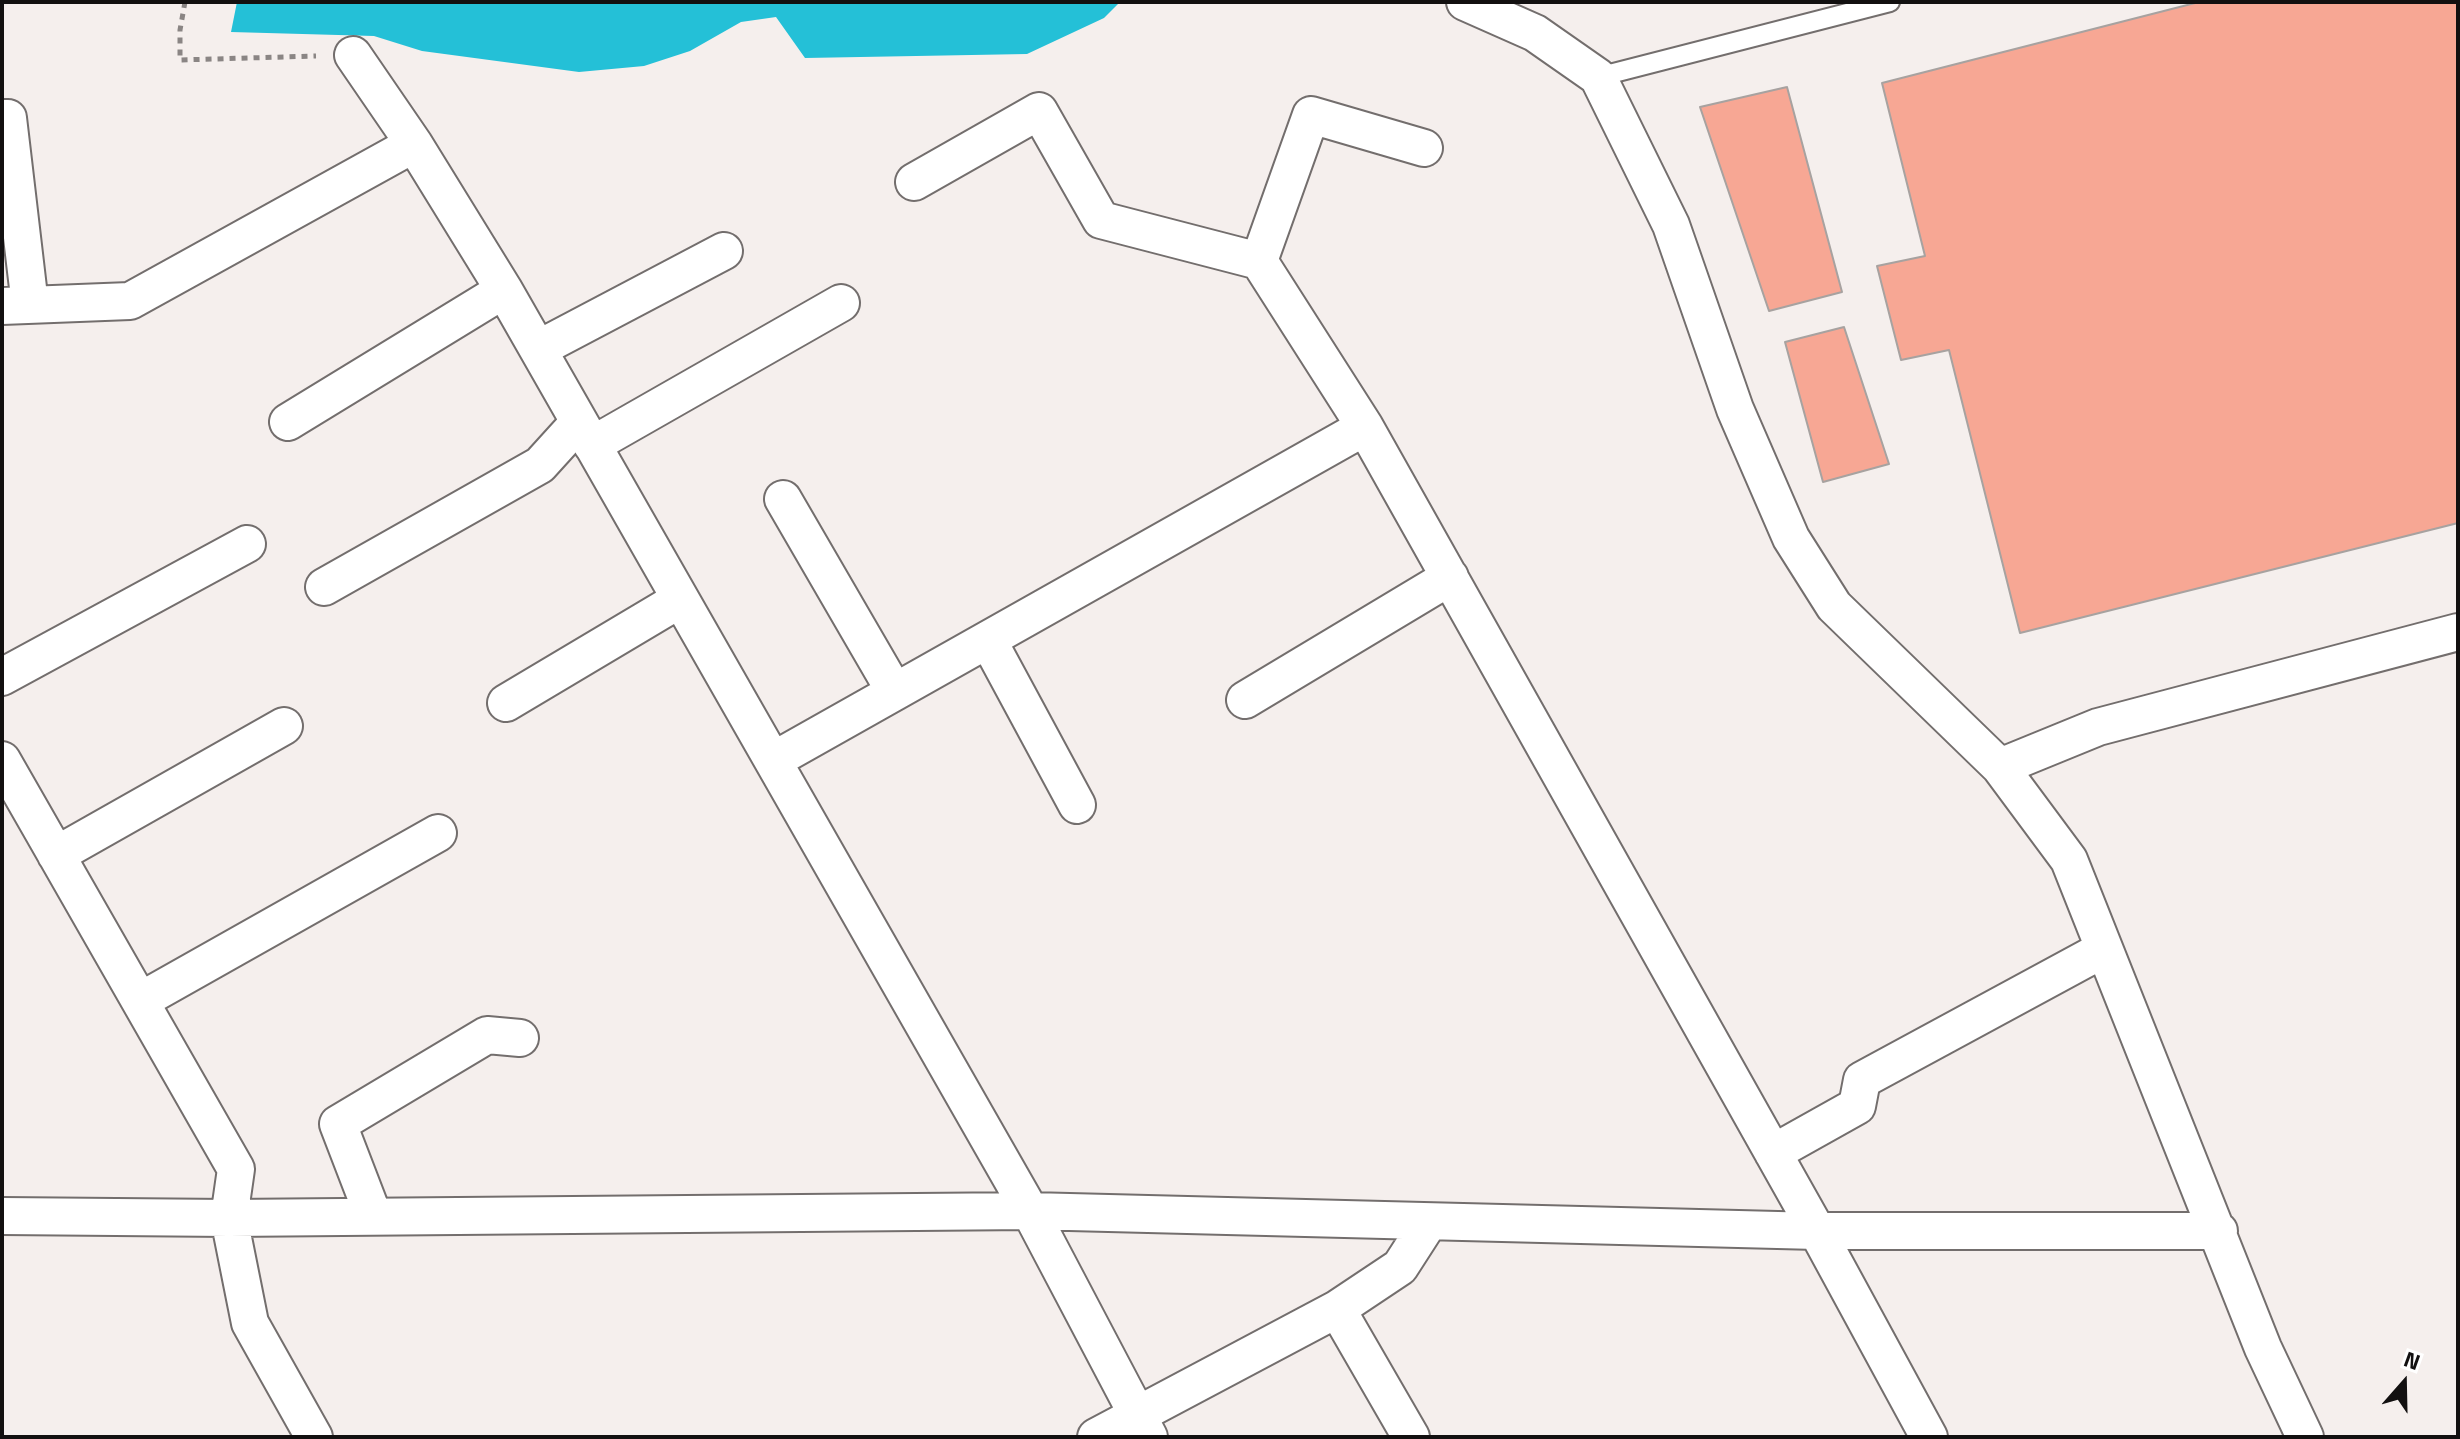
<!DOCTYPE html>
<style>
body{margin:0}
#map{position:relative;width:2460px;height:1439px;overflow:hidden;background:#f5efed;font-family:"Titillium Web",sans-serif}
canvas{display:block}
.frame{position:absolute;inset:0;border:4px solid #121010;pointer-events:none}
.north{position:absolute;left:2364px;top:1343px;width:80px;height:80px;-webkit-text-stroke:6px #fff;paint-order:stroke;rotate:20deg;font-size:22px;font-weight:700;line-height:32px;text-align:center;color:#121010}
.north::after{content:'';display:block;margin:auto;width:28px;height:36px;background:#121010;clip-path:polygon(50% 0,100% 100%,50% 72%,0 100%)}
</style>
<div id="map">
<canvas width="2460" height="1439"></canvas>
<div class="frame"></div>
<div class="north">N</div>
</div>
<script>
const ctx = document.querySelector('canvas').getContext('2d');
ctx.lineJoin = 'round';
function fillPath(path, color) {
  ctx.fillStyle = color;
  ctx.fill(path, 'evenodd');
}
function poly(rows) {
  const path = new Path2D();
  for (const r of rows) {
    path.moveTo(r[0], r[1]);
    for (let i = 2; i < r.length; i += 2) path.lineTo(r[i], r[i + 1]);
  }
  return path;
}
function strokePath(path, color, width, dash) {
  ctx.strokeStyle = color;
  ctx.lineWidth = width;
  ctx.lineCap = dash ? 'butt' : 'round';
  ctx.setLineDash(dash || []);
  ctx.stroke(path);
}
fillPath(poly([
 [237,2,1120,2,1104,18,1027,54,805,58,776,17,741,22,690,51,644,66,579,72,422,51,374,36,231,32]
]), '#24c0d7');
const building = poly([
 [2199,2,2458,2,2458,523,2020,633,1949,350,1901,360,1877,266,1925,256,1882,83,2199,2],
 [1787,87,1842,292,1769,311,1700,107,1787,87],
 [1844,327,1889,464,1823,482,1785,342,1844,327]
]);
fillPath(building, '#f7a794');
strokePath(building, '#a7a2a0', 2);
const service = poly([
 [1598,77,1890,2]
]);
const minor = poly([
 [1465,2,1535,33,1598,77,1671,225,1735,409,1791,538,1834,606,2000,767,2069,860,2263,1348,2305,1437],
 [353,55,414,144,504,290,1030,1211,1149,1437],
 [2,118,8,118,30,305],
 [914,182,1039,111,1101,220,1259,261,1365,427,1817,1231,1929,1437],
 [1259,261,1311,115,1424,148],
 [2,306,130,301,414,144],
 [538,349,724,251],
 [288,422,504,290],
 [592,445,841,303],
 [783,499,895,692],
 [324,587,540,465,579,422],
 [988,640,1077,805],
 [2,677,247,544],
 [1245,700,1450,577],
 [506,703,679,600],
 [2,760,236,1169,229,1218,250,1323,314,1437],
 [774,760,1365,427],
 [2000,767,2098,727,2458,632],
 [56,855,284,726],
 [140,1001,438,833],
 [1773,1153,1857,1106,1862,1080,2104,949],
 [373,1215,338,1124,487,1035,520,1038],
 [2,1216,229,1218,1030,1211,1817,1231,2219,1231],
 [1337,1309,1411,1437],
 [1096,1437,1337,1309,1400,1267,1429,1222]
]);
strokePath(service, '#736e6d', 22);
strokePath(minor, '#736e6d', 40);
strokePath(poly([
 [185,2,180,30,180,60,316,56]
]), '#8a8584', 5, [6, 6]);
strokePath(service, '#fff', 18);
strokePath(minor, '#fff', 36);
</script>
